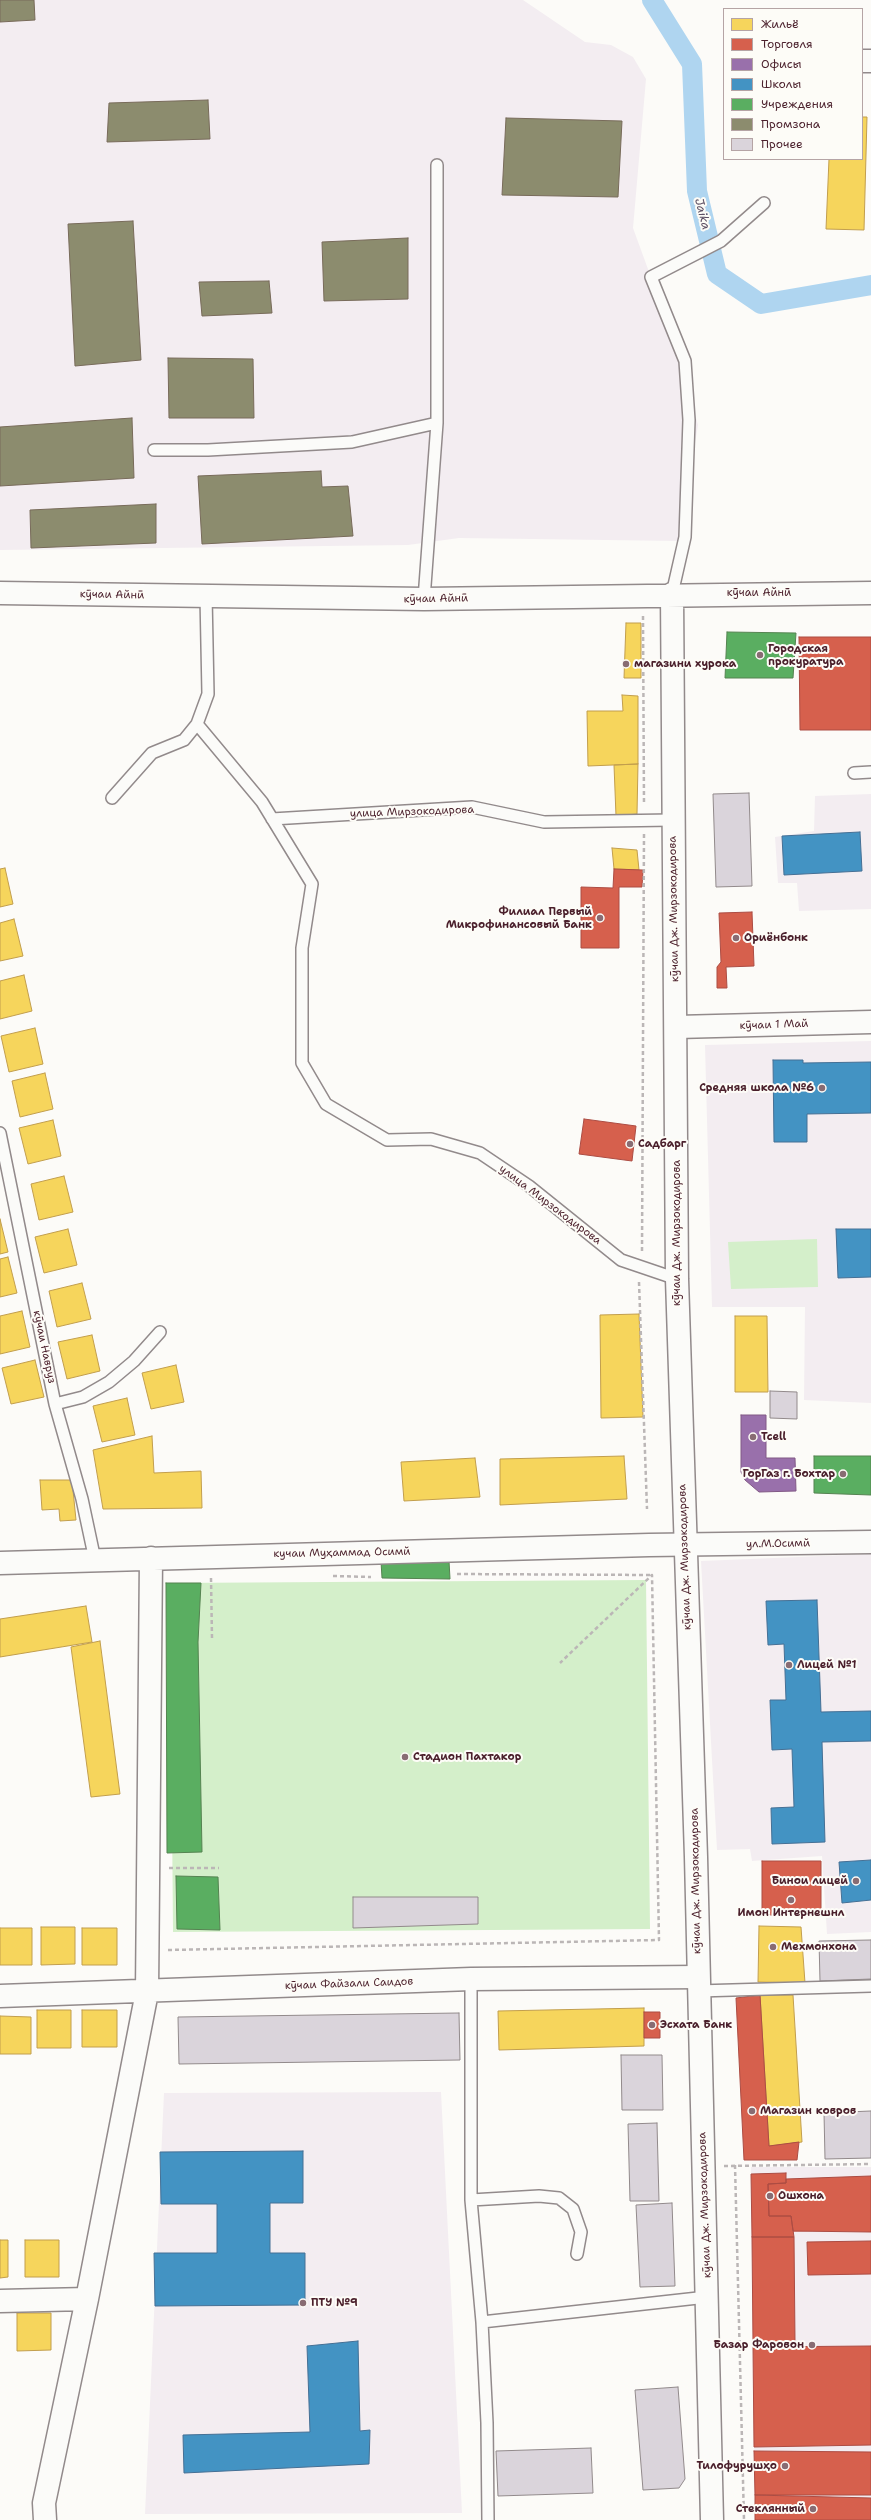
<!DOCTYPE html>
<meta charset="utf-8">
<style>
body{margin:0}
#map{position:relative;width:871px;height:2520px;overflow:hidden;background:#fcfbf8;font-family:"Shantell Sans",sans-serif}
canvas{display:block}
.legend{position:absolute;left:723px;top:8px;width:140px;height:152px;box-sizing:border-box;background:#fdfcf7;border:1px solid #b5a4a5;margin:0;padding:5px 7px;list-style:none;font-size:12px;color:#4a1f2b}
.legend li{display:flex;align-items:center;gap:8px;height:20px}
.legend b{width:20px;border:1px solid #b5a4a5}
</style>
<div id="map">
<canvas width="871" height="2520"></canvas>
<ul class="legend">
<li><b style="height:11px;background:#f6d55c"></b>Жильё</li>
<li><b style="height:11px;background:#d6604d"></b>Торговля</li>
<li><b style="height:11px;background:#9970ab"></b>Офисы</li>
<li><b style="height:11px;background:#4393c3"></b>Школы</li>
<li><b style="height:11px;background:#5aae61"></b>Учреждения</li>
<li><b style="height:11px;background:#8c8c6e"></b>Промзона</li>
<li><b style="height:11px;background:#dad4db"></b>Прочее</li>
</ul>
</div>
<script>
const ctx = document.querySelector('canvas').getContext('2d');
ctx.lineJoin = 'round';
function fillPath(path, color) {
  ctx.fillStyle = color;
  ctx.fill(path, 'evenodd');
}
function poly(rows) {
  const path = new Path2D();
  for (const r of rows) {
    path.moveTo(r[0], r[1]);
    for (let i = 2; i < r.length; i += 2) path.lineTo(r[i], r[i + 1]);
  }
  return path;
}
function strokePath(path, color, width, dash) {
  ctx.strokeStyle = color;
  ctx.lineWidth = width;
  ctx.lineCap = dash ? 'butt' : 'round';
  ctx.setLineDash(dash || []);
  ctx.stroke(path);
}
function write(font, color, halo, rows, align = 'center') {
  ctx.font = font + ' "Shantell Sans",sans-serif';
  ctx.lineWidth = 4;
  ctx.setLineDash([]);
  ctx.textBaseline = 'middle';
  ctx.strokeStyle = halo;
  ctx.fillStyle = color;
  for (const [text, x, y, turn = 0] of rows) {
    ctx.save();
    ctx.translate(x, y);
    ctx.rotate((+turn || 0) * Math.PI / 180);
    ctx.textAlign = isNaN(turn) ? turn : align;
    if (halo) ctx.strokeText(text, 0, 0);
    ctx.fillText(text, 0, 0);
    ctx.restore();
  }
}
fillPath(poly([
 [0,0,523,0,585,42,611,45,633,57,646,79,633,228,672,335,698,425,679,541,459,538,408,545,0,550],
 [871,794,871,909,799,911,797,883,778,883,775,837,814,831,815,796],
 [871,1041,871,1403,804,1400,805,1307,712,1307,705,1045],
 [871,1554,871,1932,827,1934,822,1856,752,1861,750,1849,717,1850,701,1561],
 [441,2092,462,2513,145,2514,164,2093],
 [751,2167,871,2167,871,2520,755,2520]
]), '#f3edf1');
fillPath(poly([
 [817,1239,818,1287,731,1289,728,1242],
 [646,1580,650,1929,173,1932,170,1583]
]), '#d4efca');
const homes = poly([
 [862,117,867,117,864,230,826,229,829,159,862,159,862,117],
 [626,623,641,623,641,678,624,678,626,623],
 [622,695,638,696,638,764,588,766,587,711,623,711,622,695],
 [638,764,637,814,616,816,614,765,638,764],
 [612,848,637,850,639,870,614,869,612,848],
 [5,868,13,904,0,907,0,869,5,868],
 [14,919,23,956,0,961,0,923,14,919],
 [24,975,32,1011,0,1019,0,981,24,975],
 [35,1028,43,1064,9,1072,1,1036,35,1028],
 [45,1073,53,1109,20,1117,12,1081,45,1073],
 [53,1120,61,1156,28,1164,19,1128,53,1120],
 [64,1176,73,1212,39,1220,31,1184,64,1176],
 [0,1219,8,1252,0,1254,0,1219],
 [68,1229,77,1265,44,1273,35,1237,68,1229],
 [8,1257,17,1293,0,1297,0,1259,8,1257],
 [82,1283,91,1319,57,1327,49,1291,82,1283],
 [22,1311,30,1347,0,1354,0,1316,22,1311],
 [639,1314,643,1417,601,1418,600,1315,639,1314],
 [735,1316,767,1316,768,1392,735,1392,735,1316],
 [92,1335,100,1371,67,1379,58,1342,92,1335],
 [35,1360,44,1397,11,1404,2,1368,35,1360],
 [176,1365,184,1402,151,1409,142,1373,176,1365],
 [127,1398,135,1435,102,1442,93,1406,127,1398],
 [152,1436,154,1473,201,1471,202,1508,103,1509,93,1450,152,1436],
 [624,1456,627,1499,500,1505,500,1459,624,1456],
 [475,1458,480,1497,404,1501,401,1462,475,1458],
 [40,1480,72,1480,76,1520,60,1521,59,1509,42,1510,40,1480],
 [86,1606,92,1642,0,1657,0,1619,86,1606],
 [100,1641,120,1794,91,1797,71,1647,100,1641],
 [759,1926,801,1927,805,1983,758,1982,759,1926],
 [41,1927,75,1927,75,1964,41,1965,41,1927],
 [0,1928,32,1928,32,1965,0,1965,0,1928],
 [82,1928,117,1928,117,1965,82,1965,82,1928],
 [760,1995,793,1995,802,2142,769,2146,760,1995],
 [644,2008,644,2046,499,2050,498,2011,644,2008],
 [37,2010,71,2010,71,2048,37,2048,37,2010],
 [82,2010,117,2010,117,2047,82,2047,82,2010],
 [0,2016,31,2017,31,2054,0,2054,0,2016],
 [0,2240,8,2240,8,2277,0,2278,0,2240],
 [25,2240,59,2240,59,2277,25,2277,25,2240],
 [17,2313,51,2313,51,2350,17,2351,17,2313]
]);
fillPath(homes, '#f6d55c');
strokePath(homes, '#c29e4d', 1);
const shops = poly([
 [799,637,871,637,871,730,800,730,799,637],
 [614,869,643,870,642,887,619,887,619,948,581,948,581,887,613,888,614,869],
 [752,912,754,966,726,967,727,988,717,988,717,967,721,962,719,913,752,912],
 [584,1119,636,1126,632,1161,579,1154,584,1119],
 [762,1861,821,1861,821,1915,762,1915,762,1861],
 [760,1995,769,2146,799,2142,797,2160,744,2160,736,1998,760,1995],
 [644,2012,660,2012,660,2038,644,2038,644,2012],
 [786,2173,786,2183,768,2184,769,2216,791,2216,794,2237,752,2237,751,2174,786,2173],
 [871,2176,871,2232,793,2231,791,2216,769,2216,768,2184,786,2183,786,2179,871,2176],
 [752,2237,794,2237,795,2342,753,2343,752,2237],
 [871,2241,871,2274,808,2275,807,2242,871,2241],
 [871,2346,871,2445,754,2447,753,2347,871,2346],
 [754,2451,871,2452,871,2495,755,2495,754,2451],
 [755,2495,871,2498,871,2520,755,2520,755,2495]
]);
fillPath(shops, '#d6604d');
strokePath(shops, '#ac4c43', 1);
const offices = poly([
 [741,1415,766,1415,766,1458,795,1458,796,1491,759,1492,745,1480,741,1472,741,1415]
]);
fillPath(offices, '#9970ab');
strokePath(offices, '#815885', 1);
const schools = poly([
 [860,832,862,871,784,875,782,836,860,832],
 [773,1060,803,1060,803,1063,871,1062,871,1113,807,1114,807,1142,774,1142,773,1060],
 [836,1229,871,1229,871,1277,838,1278,836,1229],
 [817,1600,821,1712,871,1711,871,1741,822,1742,825,1842,772,1844,771,1808,794,1807,792,1749,772,1750,770,1700,786,1700,784,1644,768,1645,766,1601,817,1600],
 [871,1860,871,1900,842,1903,839,1862,871,1860],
 [303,2151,303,2203,270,2203,270,2253,305,2253,305,2305,155,2306,154,2253,217,2253,217,2204,161,2204,160,2152,303,2151],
 [358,2341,360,2431,370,2430,369,2464,184,2473,183,2435,310,2432,307,2346,358,2341]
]);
fillPath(schools, '#4393c3');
strokePath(schools, '#457095', 1);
const public = poly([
 [727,632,796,633,793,678,725,678,727,632],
 [814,1456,871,1456,871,1495,814,1493,814,1456],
 [381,1561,449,1561,450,1579,382,1578,381,1561],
 [166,1583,201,1583,198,1642,202,1852,167,1853,166,1583],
 [176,1876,218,1877,220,1930,177,1929,176,1876]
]);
fillPath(public, '#5aae61');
strokePath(public, '#558351', 1);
const industry = poly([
 [0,0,34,0,35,20,0,22,0,0],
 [208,100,210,139,107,142,109,103,208,100],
 [506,118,622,121,618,197,502,195,506,118],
 [133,221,141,360,75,366,68,224,133,221],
 [408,238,408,299,324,301,322,242,408,238],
 [269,281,272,313,202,316,199,282,269,281],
 [168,358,253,359,254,418,169,418,168,358],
 [132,418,134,478,0,486,0,427,132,418],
 [321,471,322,487,348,486,353,536,202,544,198,476,321,471],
 [156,504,156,543,31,548,30,510,156,504]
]);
fillPath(industry, '#8c8c6e');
strokePath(industry, '#786b5a', 1);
strokePath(poly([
 [652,0,692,64,697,191,717,274,761,304,871,285]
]), '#afd5f0', 20);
const building = poly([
 [749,793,752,886,716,887,713,794,749,793],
 [770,1391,797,1392,797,1419,770,1418,770,1391],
 [353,1897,478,1897,478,1924,353,1928,353,1897],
 [871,1940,871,1979,820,1981,819,1941,871,1940],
 [459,2013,460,2060,179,2064,178,2017,459,2013],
 [621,2055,662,2055,663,2110,622,2110,621,2055],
 [871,2111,871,2158,825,2159,824,2113,871,2111],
 [657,2123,659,2201,630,2201,628,2124,657,2123],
 [672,2203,675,2286,640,2287,636,2205,672,2203],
 [678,2387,685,2479,679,2488,643,2490,635,2390,678,2387],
 [591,2448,593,2493,498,2496,496,2451,591,2448]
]);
fillPath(building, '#dad4db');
strokePath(building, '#928a8b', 1);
const lane = poly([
 [154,450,208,450,352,442,437,423],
 [672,594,685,537,689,420,685,361,651,277,721,241,764,203],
 [424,599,437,423,437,165],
 [197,724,262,802,312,884,302,948,302,1063,326,1104,387,1140,431,1139,480,1153,529,1186,621,1260,677,1279],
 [854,773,871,772],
 [112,798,152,753,184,740,197,724,208,694,206,596],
 [272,819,472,807,544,822,672,820],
 [0,1133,55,1404,82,1499,95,1560],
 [55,1404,83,1397,109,1382,134,1361,160,1332],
 [471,1979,471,2200,482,2322],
 [698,1991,871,1986],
 [471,2200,539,2196,559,2198,573,2209,581,2232,577,2254],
 [488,2520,487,2423,482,2322,707,2297]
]);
const street = poly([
 [862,61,871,61],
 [677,1027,871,1022],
 [0,1563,649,1545,871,1542],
 [0,1996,471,1979,698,1977],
 [0,2301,87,2299],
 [45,2520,44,2503,87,2299,147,1992,151,1558]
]);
const secondary = poly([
 [0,593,424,599,871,593],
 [672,594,677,1279,696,1857,712,2520]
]);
strokePath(lane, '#928a8b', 14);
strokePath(street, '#928a8b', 25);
strokePath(secondary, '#928a8b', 25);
strokePath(poly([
 [643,616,644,805],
 [642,1251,644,834],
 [639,1282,647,1509],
 [457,1574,652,1575],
 [333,1576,371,1577],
 [211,1578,212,1638],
 [169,1868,219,1868],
 [168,1950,659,1940,652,1575,560,1663],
 [735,2165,744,2520],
 [724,2166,871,2164]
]), '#bbb6b6', 2.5, [4, 3]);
strokePath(lane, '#fbfbf9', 11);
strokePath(street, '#fbfbf9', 22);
strokePath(secondary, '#fbfbf9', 22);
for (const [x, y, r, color] of [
 [760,655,4,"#886c73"],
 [626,664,4,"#886c73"],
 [600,918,4,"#886c73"],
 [736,938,4,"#886c73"],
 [822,1088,4,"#886c73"],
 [630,1144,4,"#886c73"],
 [753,1437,4,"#886c73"],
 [843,1474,4,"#886c73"],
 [789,1665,4,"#886c73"],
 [405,1757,4,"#886c73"],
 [856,1881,4,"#886c73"],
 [791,1900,4,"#886c73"],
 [773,1947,4,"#886c73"],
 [652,2025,4,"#886c73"],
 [752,2111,4,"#886c73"],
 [770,2196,4,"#886c73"],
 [303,2303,4,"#886c73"],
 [812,2345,4,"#886c73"],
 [785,2466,4,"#886c73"],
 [813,2509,4,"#886c73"]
]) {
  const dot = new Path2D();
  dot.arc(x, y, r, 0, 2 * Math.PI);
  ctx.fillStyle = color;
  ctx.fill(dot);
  strokePath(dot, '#fdfcf7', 1.5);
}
write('11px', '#4a1f2b', '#fdfcf7', [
 ["кӯчаи Айнӣ",759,593],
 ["кӯчаи Айнӣ",112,595,1],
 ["кӯчаи Айнӣ",436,599,-1],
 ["улица Мирзокодирова",412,812,-2],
 ["кӯчаи Дж. Мирзокодирова",674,909,-91],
 ["кӯчаи 1 Май",774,1025,-2],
 ["улица Мирзокодирова",550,1205,37],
 ["кӯчаи Дж. Мирзокодирова",677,1233,-90],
 ["кӯчаи Навруз",44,1347,78],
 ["ул.М.Осимй",778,1544,-1],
 ["кучаи Муҳаммад Осимй",342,1553,-1],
 ["кӯчаи Дж. Мирзокодирова",685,1557,-92],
 ["кӯчаи Дж. Мирзокодирова",696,1881,-91],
 ["кӯчаи Файзали Саидов",349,1984,-2],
 ["кӯчаи Дж. Мирзокодирова",705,2205,-92]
]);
write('bold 11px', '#4a1f2b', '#fdfcf7', [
 ["Городская",768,649],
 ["прокуратура",768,662],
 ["магазини хурока",634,664],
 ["Филиал Первый",592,912,"right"],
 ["Микрофинансовый Банк",592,925,"right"],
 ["Ориёнбонк",744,938],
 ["Средняя школа №6",814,1088,"right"],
 ["Садбарг",638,1144],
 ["Tcell",761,1437],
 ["ГорГаз г. Бохтар",835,1474,"right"],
 ["Лицей №1",797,1665],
 ["Стадион Пахтакор",413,1757],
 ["Бинои лицей",848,1881,"right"],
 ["Имон Интернешнл",791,1913,"center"],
 ["Мехмонхона",781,1947],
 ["Эсхата Банк",660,2025],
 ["Магазин ковров",760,2111],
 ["Ошхона",778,2196],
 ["ПТУ №9",311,2303],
 ["Базар Фаровон",804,2345,"right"],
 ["Тилофурушҳо",777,2466,"right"],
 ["Стеклянный",805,2509,"right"]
], 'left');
write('italic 12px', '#5e5165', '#fdfcf7', [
 ["Jaika",702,214,76]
]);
</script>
